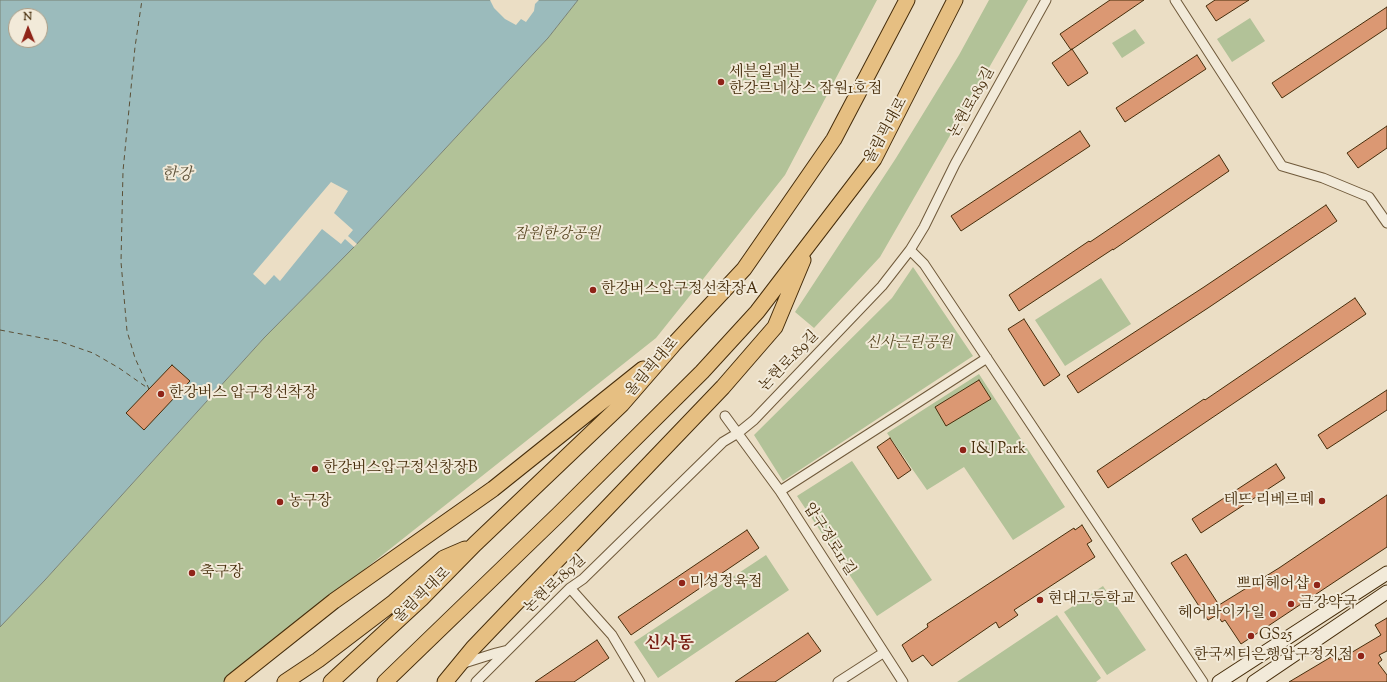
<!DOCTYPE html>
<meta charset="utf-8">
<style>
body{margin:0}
#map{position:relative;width:1387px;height:682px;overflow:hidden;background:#ebdec5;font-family:"Sorts Mill Goudy",serif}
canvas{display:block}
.north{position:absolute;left:8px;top:8px;width:40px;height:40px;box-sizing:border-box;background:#f2ead9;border:1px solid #ad9e87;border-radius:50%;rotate:359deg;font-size:11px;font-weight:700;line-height:16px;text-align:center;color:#462d0b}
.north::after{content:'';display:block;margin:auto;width:14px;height:18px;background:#8f2418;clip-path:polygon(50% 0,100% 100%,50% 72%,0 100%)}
</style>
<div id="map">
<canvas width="1387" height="682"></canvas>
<div class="north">N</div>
</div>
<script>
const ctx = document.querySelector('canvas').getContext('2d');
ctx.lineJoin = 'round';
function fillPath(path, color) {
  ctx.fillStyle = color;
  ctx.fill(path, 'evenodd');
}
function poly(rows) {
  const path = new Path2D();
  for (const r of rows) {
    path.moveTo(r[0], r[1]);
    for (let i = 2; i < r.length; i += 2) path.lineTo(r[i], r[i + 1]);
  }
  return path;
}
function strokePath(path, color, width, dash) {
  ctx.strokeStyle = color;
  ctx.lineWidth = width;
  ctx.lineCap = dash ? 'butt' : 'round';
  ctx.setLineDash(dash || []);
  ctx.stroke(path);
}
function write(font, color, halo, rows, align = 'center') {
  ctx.font = font + ' "Sorts Mill Goudy","Noto Serif KR",serif';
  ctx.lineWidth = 4;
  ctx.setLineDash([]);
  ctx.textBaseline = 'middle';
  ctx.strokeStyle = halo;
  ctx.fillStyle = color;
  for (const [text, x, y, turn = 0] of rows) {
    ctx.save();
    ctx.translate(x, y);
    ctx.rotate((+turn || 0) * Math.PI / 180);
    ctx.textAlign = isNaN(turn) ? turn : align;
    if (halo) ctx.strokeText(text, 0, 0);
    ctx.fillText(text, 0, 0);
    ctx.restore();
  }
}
fillPath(poly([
 [578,0,877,0,785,175,700,283,656,338,366,568,236,682,0,682,0,627,45,580,264,338,354,247,548,38],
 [989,0,1028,0,880,257,814,328,795,312,896,158,959,55],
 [1250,18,1265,41,1232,62,1217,39],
 [1135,29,1145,43,1122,58,1112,43],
 [913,267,973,356,783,481,754,435,892,298],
 [1101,278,1131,324,1065,366,1035,320],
 [979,374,1065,507,1013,540,964,467,927,490,887,433],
 [852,461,932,580,877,616,797,496],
 [766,555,789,590,658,678,634,642],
 [1103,586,1146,650,1107,675,1064,612],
 [1057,615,1101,678,1096,682,957,682]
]), '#b2c298');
const water = poly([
 [0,0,578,0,548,38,354,247,264,338,45,580,0,627,0,0],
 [16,16,40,16,40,40,16,40,16,16]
]);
fillPath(water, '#9bbbbc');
strokePath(water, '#798275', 1);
fillPath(poly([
 [490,0,539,0,535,4,534,11,526,22,521,19,516,25,505,19,494,8],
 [331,182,348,191,334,213,353,230,348,236,357,244,354,247,345,239,341,244,322,229,280,281,274,275,265,285,253,274]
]), '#ebdec5');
strokePath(poly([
 [0,330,58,341,93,353,119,368,149,389,135,358,127,331,121,262,123,171,135,47,142,0]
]), '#5b5037', 1, [5, 4]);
const building = poly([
 [1110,0,1144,0,1071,50,1060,34,1110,0],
 [1215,0,1249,0,1216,21,1206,6,1215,0],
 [1387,7,1387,28,1282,98,1272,83,1387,7],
 [1072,49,1088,73,1068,86,1052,63,1072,49],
 [1197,55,1206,69,1125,122,1116,108,1197,55],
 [1387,126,1387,148,1358,168,1347,153,1387,126],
 [1080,131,1090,146,961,231,951,216,1080,131],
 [1219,155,1229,171,1113,250,1113,249,1019,311,1009,295,1089,241,1090,242,1219,155],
 [1326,205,1337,221,1208,308,1078,393,1067,376,1204,287,1326,205],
 [1355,298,1366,314,1108,488,1097,471,1204,399,1205,400,1355,298],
 [1024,319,1060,375,1044,386,1008,329,1024,319],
 [172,365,190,381,144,430,126,413,172,365],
 [979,380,991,399,946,426,935,407,979,380],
 [1387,390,1387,410,1327,449,1318,435,1387,390],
 [890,438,911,470,898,479,877,447,890,438],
 [1276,464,1285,478,1201,533,1192,519,1276,464],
 [1387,495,1387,547,1241,644,1225,620,1222,622,1217,615,1208,620,1171,563,1186,554,1219,605,1279,568,1387,495],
 [1082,525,1092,541,1087,544,1095,557,1014,610,1018,615,999,628,996,622,932,666,923,655,912,662,902,645,928,627,927,624,1074,528,1075,530,1082,525],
 [747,530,759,548,631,635,618,617,747,530],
 [1387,618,1387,651,1379,655,1382,660,1378,663,1387,675,1387,682,1289,682,1336,654,1339,660,1381,635,1375,625,1387,618],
 [808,633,821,651,775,682,735,682,808,633],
 [597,640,609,658,574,682,535,682,597,640]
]);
fillPath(building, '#db9873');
strokePath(building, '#462d0b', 1);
const minor = poly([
 [1175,0,1282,166,1323,178,1369,197,1387,223],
 [910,250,924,264,1203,682],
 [725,416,780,491,903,682],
 [780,491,987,358],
 [570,588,612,635,640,682],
 [461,664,496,653,508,650],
 [476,682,570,588,583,579,723,442,738,433,754,420,882,286,910,250,924,227,955,164,1046,0],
 [838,682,883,653]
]);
const secondary = poly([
 [1219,682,1387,573],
 [1254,682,1387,592]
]);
const trunk = poly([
 [232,682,334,601,493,489,643,369],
 [285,682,318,660,394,602,444,558,465,549],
 [331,682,421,599,475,544,622,404,674,344,744,269,834,139,907,0],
 [385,682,559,514,702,372,757,312,874,159,955,0],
 [445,682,473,648,723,387,775,327,803,260]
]);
strokePath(minor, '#6f593a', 11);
strokePath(secondary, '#462d0b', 15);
strokePath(trunk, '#462d0b', 17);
strokePath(minor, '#f2ead9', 9);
strokePath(secondary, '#f2ead9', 13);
strokePath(trunk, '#e6bf82', 15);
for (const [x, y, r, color] of [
 [721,82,4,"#8f2418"],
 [593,290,4,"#8f2418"],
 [161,394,4,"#8f2418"],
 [963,450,4,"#8f2418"],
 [315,469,4,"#8f2418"],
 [1322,501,4,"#8f2418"],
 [280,502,4,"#8f2418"],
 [192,573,4,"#8f2418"],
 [682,583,4,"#8f2418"],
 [1317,585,4,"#8f2418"],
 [1040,600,4,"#8f2418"],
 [1291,604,4,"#8f2418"],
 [1273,614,4,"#8f2418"],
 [1251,636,4,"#8f2418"],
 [1361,656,4,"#8f2418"]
]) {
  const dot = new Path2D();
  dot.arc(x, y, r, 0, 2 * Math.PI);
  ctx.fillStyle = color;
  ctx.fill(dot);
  strokePath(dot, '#f2ead9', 1.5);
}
write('15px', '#462d0b', '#f2ead9', [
 ["세븐일레븐",729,73],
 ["한강르네상스 잠원1호점",729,90],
 ["한강버스압구정선착장A",601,290],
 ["한강버스 압구정선착장",169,394],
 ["I&J Park",971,450],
 ["한강버스압구정선창장B",323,469],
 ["테뜨 리베르떼",1314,501,"right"],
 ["농구장",288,502],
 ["축구장",200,573],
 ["미성정육점",690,583],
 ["쁘띠헤어샵",1309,585,"right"],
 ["현대고등학교",1048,600],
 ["금강약국",1299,604],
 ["헤어바이카일",1265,614,"right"],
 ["GS25",1259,636],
 ["한국씨티은행압구정지점",1353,656,"right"]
], 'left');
write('15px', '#462d0b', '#f2ead9', [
 ["논현로189길",973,103,-61],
 ["올림픽대로",887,131,-61],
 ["논현로189길",790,362,-46],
 ["올림픽대로",653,368,-49],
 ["압구정로11길",828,540,57],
 ["논현로189길",556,585,-43],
 ["올림픽대로",423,596,-44]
]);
write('italic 15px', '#5c4b27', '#f2ead9', [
 ["잠원한강공원",557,235],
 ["신사근린공원",909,344]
]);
write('italic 16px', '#5b5037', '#f2ead9', [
 ["한강",177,176]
]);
write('bold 17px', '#7a1f14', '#f2ead9', [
 ["신사동",669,645]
]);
</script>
